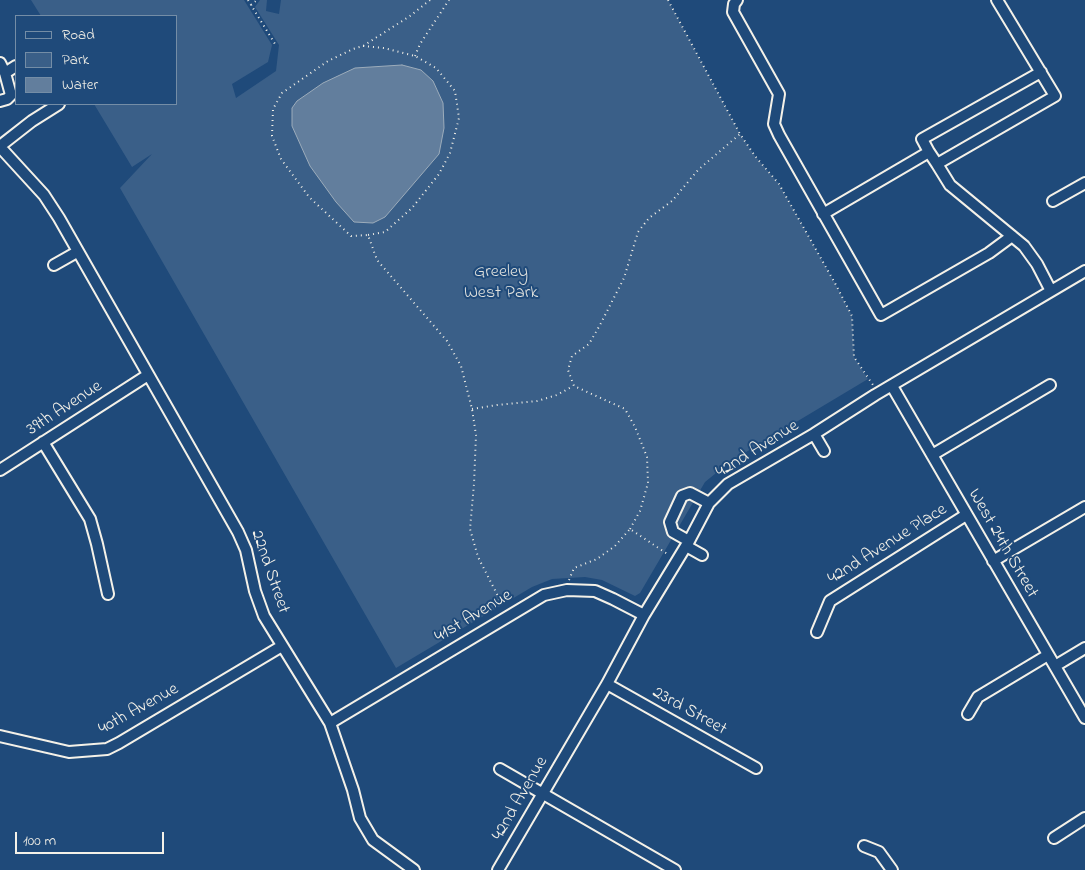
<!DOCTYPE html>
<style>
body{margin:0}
#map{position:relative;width:1085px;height:870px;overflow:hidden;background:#1f4a7a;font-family:"Indie Flower",sans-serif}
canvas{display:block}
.legend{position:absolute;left:15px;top:15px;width:162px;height:90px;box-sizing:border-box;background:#1f4a7a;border:1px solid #748da6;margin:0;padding:6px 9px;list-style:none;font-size:15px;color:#f4f1e8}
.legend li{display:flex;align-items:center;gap:10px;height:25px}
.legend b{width:25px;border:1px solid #748da6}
.scale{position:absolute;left:15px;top:832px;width:149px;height:22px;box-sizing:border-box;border:2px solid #f4f1e8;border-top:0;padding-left:6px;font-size:15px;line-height:18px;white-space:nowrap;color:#f4f1e8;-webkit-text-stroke:4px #1f4a7a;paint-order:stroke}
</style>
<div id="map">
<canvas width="1085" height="870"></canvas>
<ul class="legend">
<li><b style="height:6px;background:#1f4a7a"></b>Road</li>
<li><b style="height:14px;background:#3a5f88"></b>Park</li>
<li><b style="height:14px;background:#627e9d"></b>Water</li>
</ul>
<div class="scale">100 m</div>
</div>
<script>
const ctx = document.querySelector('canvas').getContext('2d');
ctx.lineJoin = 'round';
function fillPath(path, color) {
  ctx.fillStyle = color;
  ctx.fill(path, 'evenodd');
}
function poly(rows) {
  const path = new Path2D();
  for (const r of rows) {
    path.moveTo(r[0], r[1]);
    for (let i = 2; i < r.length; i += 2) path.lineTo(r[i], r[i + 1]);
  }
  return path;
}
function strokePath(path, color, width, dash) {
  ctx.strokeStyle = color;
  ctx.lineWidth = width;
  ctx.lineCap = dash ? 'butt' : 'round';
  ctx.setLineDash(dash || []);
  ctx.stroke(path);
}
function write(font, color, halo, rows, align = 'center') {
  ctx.font = font + ' "Indie Flower",sans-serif';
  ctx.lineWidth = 4;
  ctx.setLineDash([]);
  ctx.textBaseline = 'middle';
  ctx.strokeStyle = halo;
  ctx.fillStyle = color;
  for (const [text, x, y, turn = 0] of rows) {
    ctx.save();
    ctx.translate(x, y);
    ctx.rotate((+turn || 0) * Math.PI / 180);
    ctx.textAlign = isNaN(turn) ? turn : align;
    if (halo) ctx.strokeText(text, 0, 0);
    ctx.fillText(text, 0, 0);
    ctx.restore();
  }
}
fillPath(poly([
 [31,0,244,0,272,45,268,62,232,84,236,98,276,71,279,45,255,7,260,0,267,0,266,11,279,14,281,0,668,0,740,134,755,156,779,184,836,285,852,316,854,357,868,379,731,461,705,482,640,593,635,596,602,580,585,577,552,579,532,587,396,668,120,188,152,154,132,167,94,104,176,104,176,16,41,16]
]), '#3a5f88');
const water = poly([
 [402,65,421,70,433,81,443,103,444,128,439,154,385,217,373,223,354,222,336,202,310,166,292,126,292,108,297,101,323,83,355,68,402,65]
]);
fillPath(water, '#627e9d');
strokePath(water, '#9cacbb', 1);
const minor = poly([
 [737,0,734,4,733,12,779,94,774,124,779,135,881,315,989,253,1012,236],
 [997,0,1055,96,937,164,950,185,1024,246,1037,264,1051,291],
 [0,63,5,73,11,95,7,99,0,101],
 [5,73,16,66],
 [0,146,32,121,59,104],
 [0,147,44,195,59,218,238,532,246,550,255,591,264,616,330,723,353,790,360,818,373,840,414,870],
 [929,152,922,139,1041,72],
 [1053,201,1085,183],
 [823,214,929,152,937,164],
 [54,265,77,252],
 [892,386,1085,718],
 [814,434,824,451],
 [43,442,90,519,97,544,108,594],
 [932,455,1050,385],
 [0,470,148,375],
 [689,541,673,532,670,522,682,496,690,493,709,503],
 [686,546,702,555],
 [993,561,1085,507],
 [817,632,830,601,966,515],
 [1055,666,1085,648],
 [607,684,756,768],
 [968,714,978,697,1048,655],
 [330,723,544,595,567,590,595,591,613,599,644,615],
 [0,736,69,752,107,749,119,743,282,646],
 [500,769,675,870],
 [1054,838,1085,818],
 [864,846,879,852,892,870],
 [498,870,607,684,644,615,689,541,709,503,728,484,814,434,875,395,1085,271]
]);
strokePath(minor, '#f4f1e8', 14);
strokePath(poly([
 [248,0,275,44],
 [430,0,410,16,363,46,353,49,328,61,282,93,273,109,272,136,281,159,309,197,351,236,368,235,377,260,447,341,461,366,472,409,476,435,474,484,470,529,478,557,502,604],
 [668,0,740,134,755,156,779,184,836,285,852,316,854,357,873,385],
 [251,5,257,0],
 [363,46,384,48,415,56,436,68,455,91,459,118,450,153,439,174,412,208,385,232,368,235],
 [415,56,420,44,449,0],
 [472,409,497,405,537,401,557,395,573,386],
 [630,529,640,511,648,483,647,457,635,427,625,409,574,386,568,370,572,356,589,344,600,325,624,278,638,232,649,218,672,201,698,170,740,134],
 [569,580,574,568,597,559,615,546,630,529,669,555]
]), '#f4f1e8', 2, [1, 4]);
strokePath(minor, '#1f4a7a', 10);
write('18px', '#e1e2de', '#1f4a7a', [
 ["Greeley",501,273],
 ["West Park",501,294]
]);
write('18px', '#f4f1e8', '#1f4a7a', [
 ["39th Avenue",65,409,-33],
 ["42nd Avenue",758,450,-32],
 ["West 24th Street",1002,544,60],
 ["42nd Avenue Place",888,545,-32],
 ["22nd Street",269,572,71],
 ["41st Avenue",474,617,-31],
 ["40th Avenue",139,710,-29],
 ["23rd Street",689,712,29],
 ["42nd Avenue",521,799,-60]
]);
</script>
